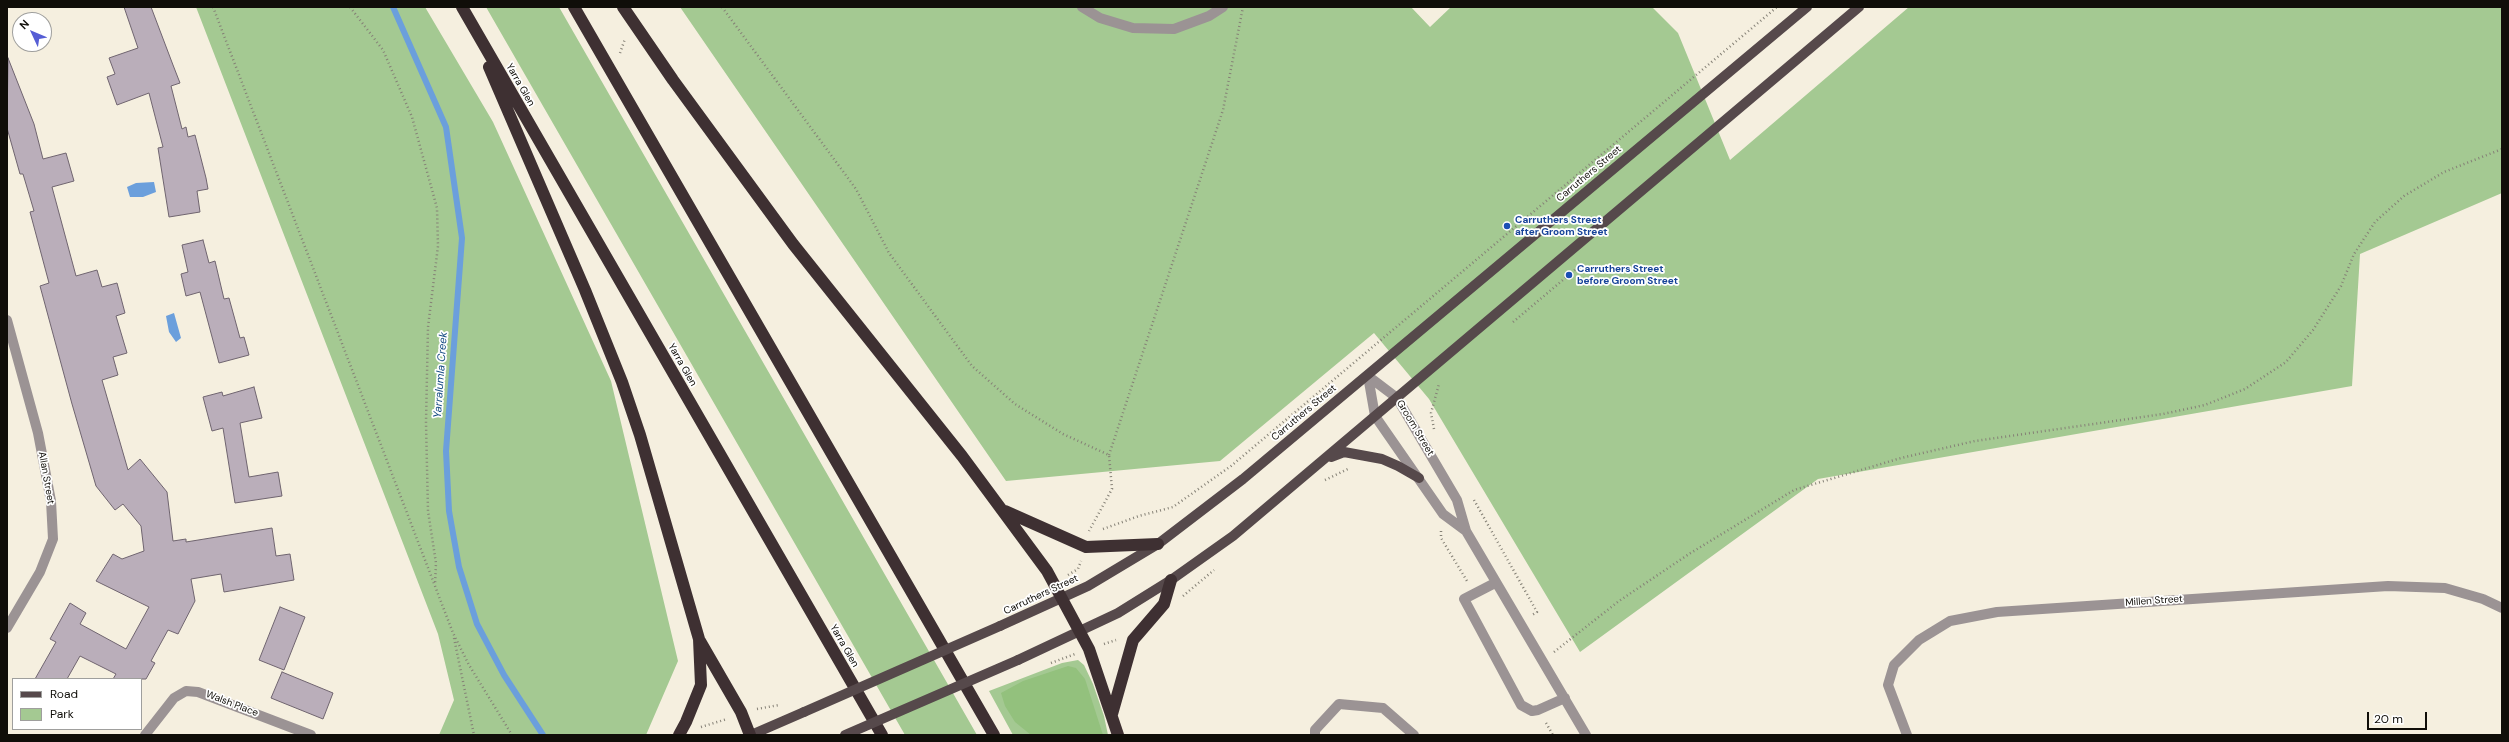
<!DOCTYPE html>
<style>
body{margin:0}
#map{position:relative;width:2509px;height:742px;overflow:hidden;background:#f5efdf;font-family:"DM Sans",sans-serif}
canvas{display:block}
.frame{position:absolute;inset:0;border:8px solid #100e09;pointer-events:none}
.legend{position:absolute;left:12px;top:678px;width:130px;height:52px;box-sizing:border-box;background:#fff;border:1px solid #9f9f9d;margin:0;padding:5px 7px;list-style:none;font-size:12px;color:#100e09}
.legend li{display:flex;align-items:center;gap:8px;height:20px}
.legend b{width:20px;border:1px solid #9f9f9d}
.north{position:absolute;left:12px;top:12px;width:40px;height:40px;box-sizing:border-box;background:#fff;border:1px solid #9f9f9d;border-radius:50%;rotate:314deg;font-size:11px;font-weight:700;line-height:16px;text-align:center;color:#100e09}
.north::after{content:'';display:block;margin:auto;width:14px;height:18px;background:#565ed5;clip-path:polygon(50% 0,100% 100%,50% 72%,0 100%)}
.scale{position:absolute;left:2367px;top:712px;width:60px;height:18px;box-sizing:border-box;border:2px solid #100e09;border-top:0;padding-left:5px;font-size:12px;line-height:14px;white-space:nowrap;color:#100e09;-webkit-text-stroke:3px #fff;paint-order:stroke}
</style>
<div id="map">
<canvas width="2509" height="742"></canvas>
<div class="frame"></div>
<ul class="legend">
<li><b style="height:5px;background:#56494b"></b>Road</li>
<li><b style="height:11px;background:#a4c992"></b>Park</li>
</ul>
<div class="north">N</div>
<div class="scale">20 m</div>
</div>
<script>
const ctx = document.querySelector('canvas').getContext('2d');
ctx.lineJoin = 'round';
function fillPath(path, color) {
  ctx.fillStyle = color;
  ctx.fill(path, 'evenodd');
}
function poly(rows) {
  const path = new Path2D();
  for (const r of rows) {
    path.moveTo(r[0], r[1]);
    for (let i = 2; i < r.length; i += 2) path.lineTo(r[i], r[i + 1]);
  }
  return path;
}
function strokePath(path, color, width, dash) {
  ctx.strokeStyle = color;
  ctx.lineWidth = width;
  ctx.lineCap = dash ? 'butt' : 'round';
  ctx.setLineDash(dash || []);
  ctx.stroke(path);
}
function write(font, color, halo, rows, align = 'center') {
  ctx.font = font + ' "DM Sans",sans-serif';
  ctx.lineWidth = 3.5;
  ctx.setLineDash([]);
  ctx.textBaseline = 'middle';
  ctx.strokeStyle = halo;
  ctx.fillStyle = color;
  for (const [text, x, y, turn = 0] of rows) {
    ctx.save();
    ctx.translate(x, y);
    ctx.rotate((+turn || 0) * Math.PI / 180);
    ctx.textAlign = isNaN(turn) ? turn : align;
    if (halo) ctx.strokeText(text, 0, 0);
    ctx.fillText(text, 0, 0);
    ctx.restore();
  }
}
fillPath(poly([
 [196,7,425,7,493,122,611,381,678,661,646,735,439,735,454,700,438,634],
 [486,7,559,7,977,735,905,735],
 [680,7,1411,7,1430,27,1451,7,1652,7,1678,33,1730,160,1909,7,2502,7,2502,193,2360,254,2352,386,1818,479,1580,652,1429,399,1374,333,1220,461,1006,481],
 [1078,660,1084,665,1093,684,1104,716,1108,735,1013,735,989,691,1062,663]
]), '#a4c992');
fillPath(poly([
 [1068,666,1076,668,1085,679,1103,735,1031,735,1015,722,1005,706,1001,693,1023,681]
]), '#93c17d');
fillPath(poly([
 [154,182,156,192,143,197,130,197,127,187,136,183],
 [174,313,181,338,176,342,169,332,166,316]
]), '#6b9fdc');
strokePath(poly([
 [393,7,446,127,462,238,446,451,449,511,459,567,477,624,504,675,543,735]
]), '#6b9fdc', 6);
const building = poly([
 [124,7,151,7,173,65,180,83,171,86,182,129,186,127,188,137,195,135,206,178,208,189,197,191,200,212,169,217,158,148,163,147,149,93,117,105,107,77,115,74,109,58,138,48,124,7],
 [8,58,34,124,43,159,66,153,74,181,52,187,76,276,97,270,102,287,117,283,125,313,116,316,127,353,113,357,118,375,102,380,128,470,140,459,167,492,173,541,186,539,186,542,272,528,276,556,290,554,294,580,224,592,221,574,191,579,195,601,178,634,168,630,151,661,155,663,146,679,113,679,116,674,80,656,67,679,35,679,56,642,50,639,70,603,86,613,80,624,126,649,149,607,96,581,113,554,122,559,144,551,141,526,123,504,115,510,96,486,72,404,40,286,49,283,30,212,34,211,23,174,20,174,7,128,8,58],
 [203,240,209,263,215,261,224,299,229,298,240,338,244,337,249,355,219,363,200,292,186,296,181,274,188,272,182,245,203,240],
 [254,387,262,418,240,423,249,477,278,472,282,496,235,503,223,428,212,431,203,397,222,392,223,396,254,387],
 [280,607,305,617,284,670,259,660,280,607],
 [282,672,333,693,323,719,271,698,282,672]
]);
fillPath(building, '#baaeba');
strokePath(building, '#6f646f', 1);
strokePath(poly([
 [213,7,453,633,469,665,512,735],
 [350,7,383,50,412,117,437,208,438,246,428,327,426,423,428,511,436,563,435,585],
 [722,7,856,189,889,253,972,366,1015,404,1063,434,1109,455,1112,489,1089,531],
 [620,53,625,39],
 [1513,322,1576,269],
 [1434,429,1431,413,1439,384],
 [1109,455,1223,110,1243,7],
 [1325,480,1350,468],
 [1474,500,1537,612,1532,615],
 [1103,529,1139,516,1173,507,1231,466,1777,7],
 [1441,531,1441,538,1467,581],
 [1068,575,1078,569,1081,561],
 [1183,596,1214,570],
 [454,638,474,735],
 [1104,644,1116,640],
 [1554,652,1619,601,1689,554,1794,490,1901,458,1975,441,2163,414,2205,405,2245,389,2286,362,2313,330,2341,286,2354,254,2375,222,2404,196,2444,172,2502,149],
 [1051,663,1075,654],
 [757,709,779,705],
 [1546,723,1553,735],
 [701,727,727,719]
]), '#858176', 2.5, [1, 3]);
strokePath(poly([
 [1082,7,1100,18,1133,28,1174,29,1209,16,1223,7],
 [7,320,38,433,51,501,53,539,40,572,7,628],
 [1368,376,1397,398,1457,500,1466,531,1586,735],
 [1368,376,1375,416,1443,514,1466,531],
 [1495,583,1464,599,1521,705,1532,711,1538,710,1565,698],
 [145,735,174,698,186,691,198,692,311,735],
 [1315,735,1315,730,1339,704,1383,708,1414,735],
 [1907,735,1888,685,1894,665,1919,640,1950,621,1997,612,2388,586,2445,588,2483,599,2502,608]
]), '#9b9394', 10);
strokePath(poly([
 [1331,457,1344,452,1382,459,1398,466,1419,478],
 [1000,626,1088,586,1158,544,1243,479,1807,7],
 [1018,660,1118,613,1171,580,1233,536,1859,7],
 [751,735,804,712]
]), '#56494b', 10);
strokePath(poly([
 [462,7,882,735],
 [574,7,994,735],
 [623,7,673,80,793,244,962,456,1047,571,1089,649,1118,735],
 [489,67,585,290,622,382,640,435,699,639,701,685,686,722,679,735],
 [1005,511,1086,547,1158,544],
 [700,641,741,712,750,735],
 [1112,714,1133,640,1164,604,1171,580]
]), '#3e3032', 12);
strokePath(poly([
 [804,712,1000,626],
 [845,735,1018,660]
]), '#56494b', 10);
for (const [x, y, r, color] of [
 [1507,226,4,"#1a4fb4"],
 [1569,275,4,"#1a4fb4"]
]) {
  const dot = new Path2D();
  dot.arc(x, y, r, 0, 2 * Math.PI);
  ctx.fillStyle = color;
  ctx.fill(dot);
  strokePath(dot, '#fff', 1.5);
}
write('10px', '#100e09', '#fff', [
 ["Yarra Glen",520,85,60],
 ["Carruthers Street",1589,174,-40],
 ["Yarra Glen",682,365,60],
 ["Carruthers Street",1304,413,-40],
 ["Groom Street",1415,428,59],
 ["Allan Street",46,478,80],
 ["Carruthers Street",1041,595,-25],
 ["Millen Street",2154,601,-4],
 ["Yarra Glen",844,646,60],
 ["Walsh Place",232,704,21]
]);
write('bold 10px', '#164399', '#fff', [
 ["Carruthers Street",1515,220],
 ["after Groom Street",1515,232],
 ["Carruthers Street",1577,269],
 ["before Groom Street",1577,281]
], 'left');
write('italic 11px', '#144a82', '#fff', [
 ["Yarralumla Creek",441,375,-86]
]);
</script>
